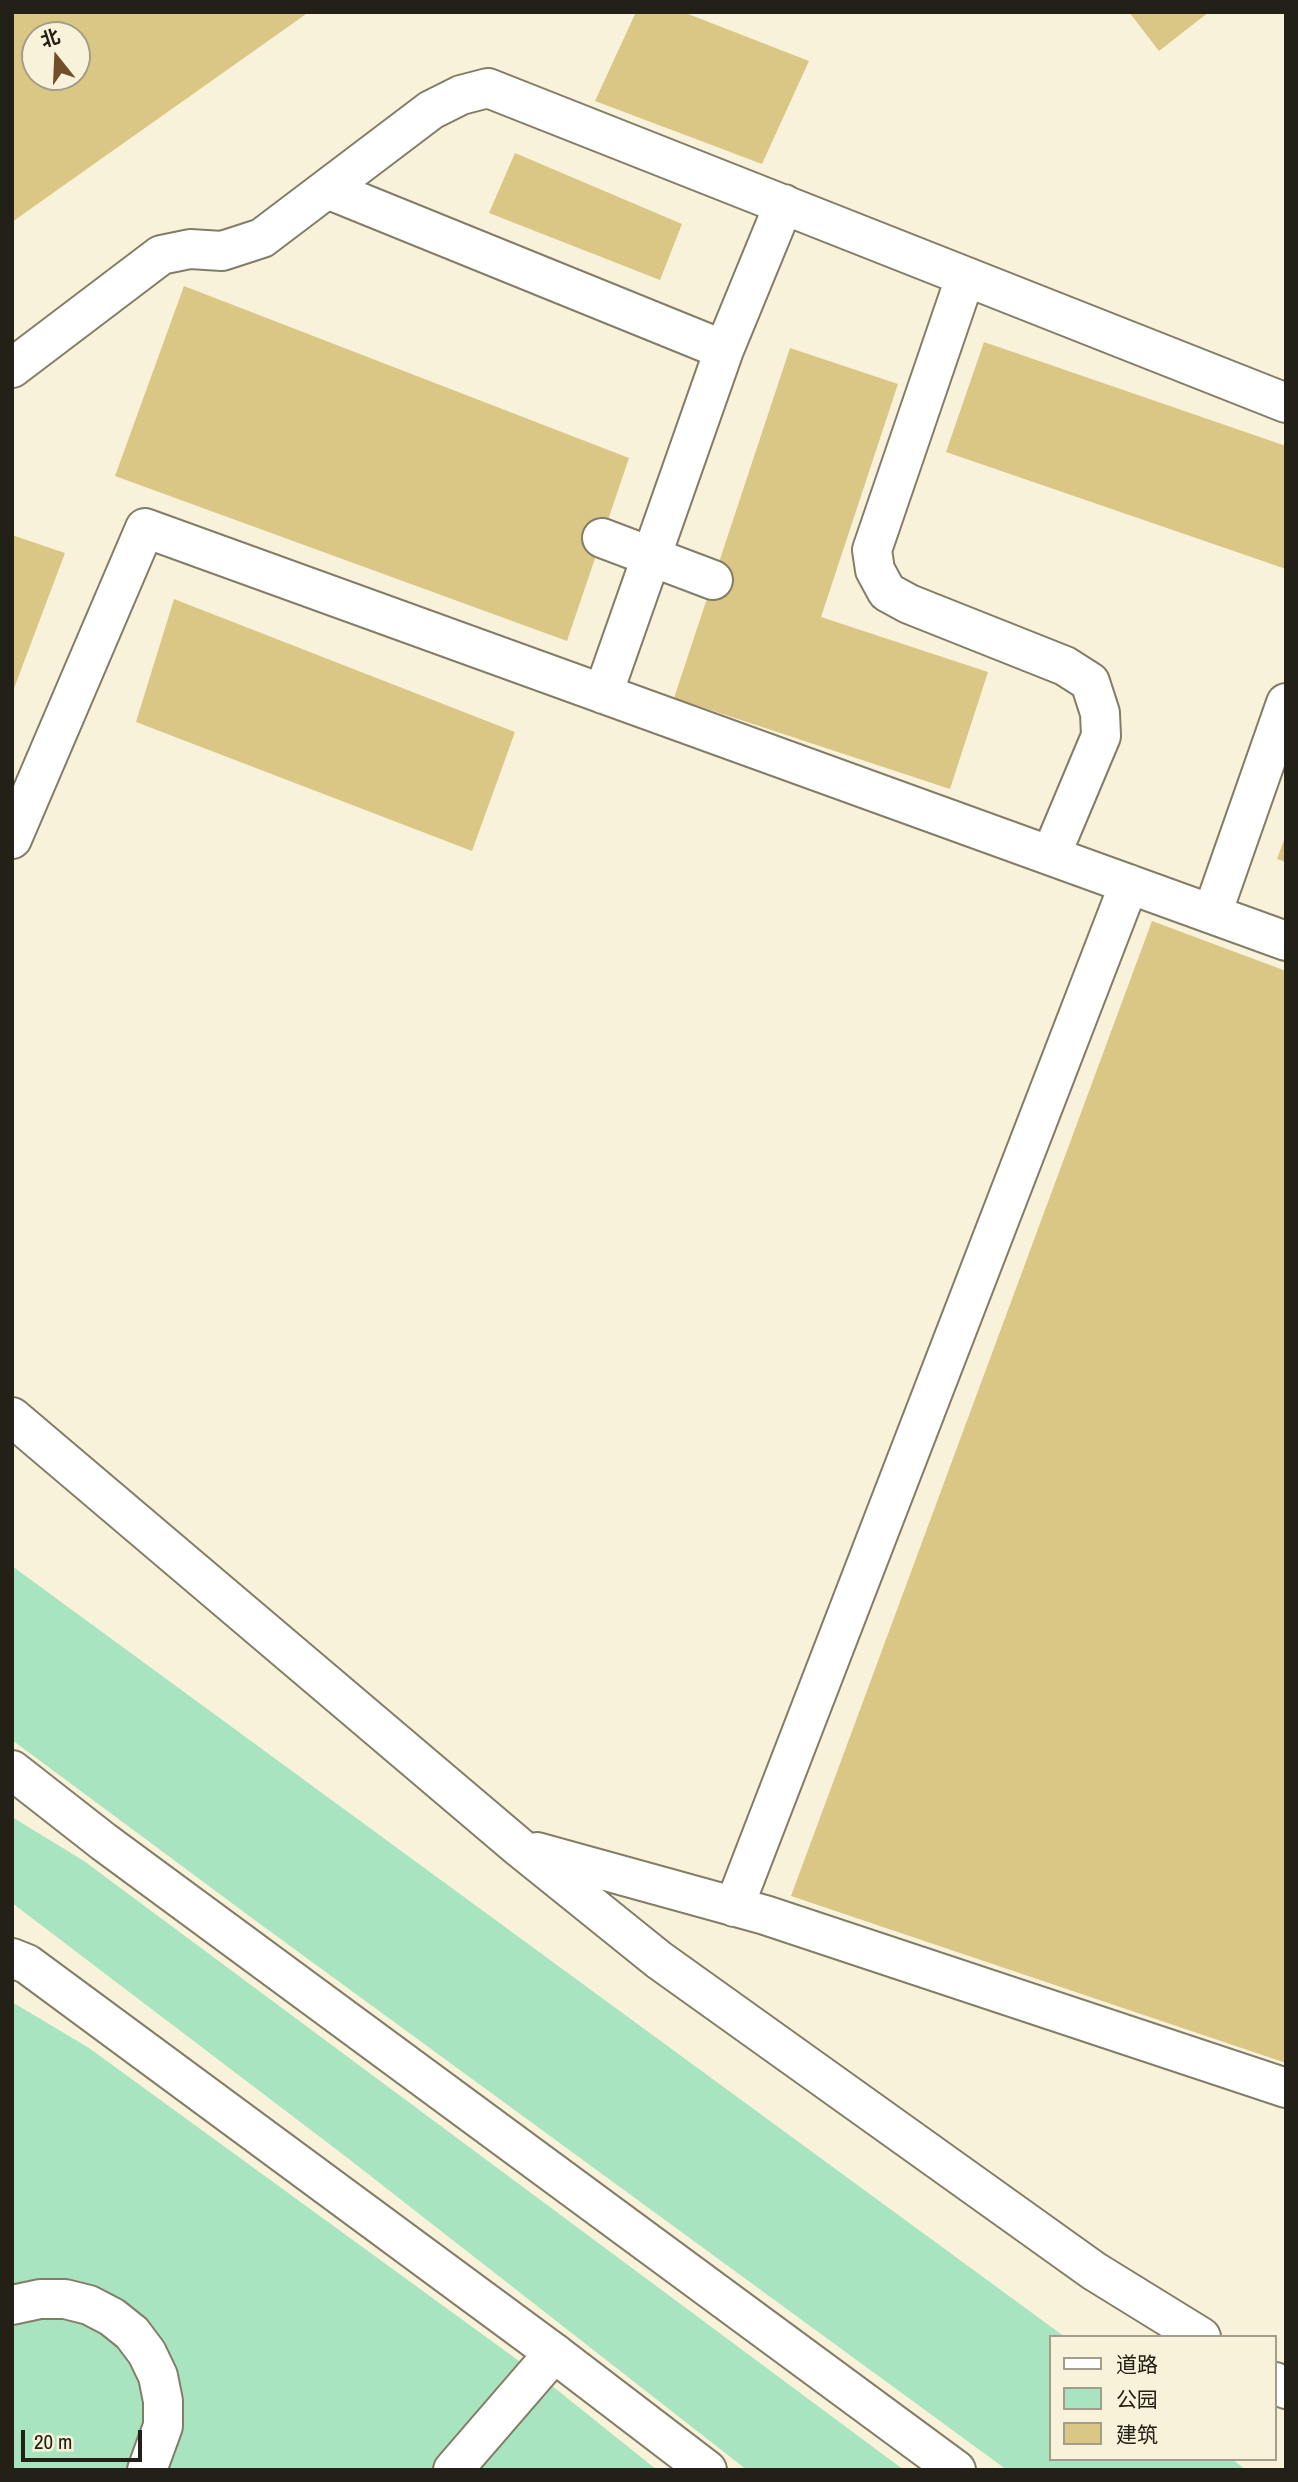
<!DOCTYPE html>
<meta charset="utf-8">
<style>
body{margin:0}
#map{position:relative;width:1298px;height:2482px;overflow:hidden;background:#f9f2da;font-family:"Archivo Narrow","Noto Sans SC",sans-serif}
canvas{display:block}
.frame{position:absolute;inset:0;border:14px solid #222017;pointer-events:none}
.legend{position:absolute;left:1049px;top:2335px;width:228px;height:126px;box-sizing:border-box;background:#f9f2da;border:2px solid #a39e8c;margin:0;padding:9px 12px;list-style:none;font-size:21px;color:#222017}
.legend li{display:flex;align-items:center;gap:14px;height:35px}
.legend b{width:35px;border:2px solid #a39e8c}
.north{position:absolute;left:21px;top:21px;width:70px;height:70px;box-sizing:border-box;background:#f9f2da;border:2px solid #a39e8c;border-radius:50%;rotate:342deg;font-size:19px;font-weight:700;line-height:28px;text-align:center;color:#222017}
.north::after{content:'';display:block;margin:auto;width:24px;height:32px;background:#734e2a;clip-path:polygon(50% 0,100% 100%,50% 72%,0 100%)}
.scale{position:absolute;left:21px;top:2430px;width:121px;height:32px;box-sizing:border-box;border:4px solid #222017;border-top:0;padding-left:9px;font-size:21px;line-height:24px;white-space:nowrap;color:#222017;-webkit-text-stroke:5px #f9f2da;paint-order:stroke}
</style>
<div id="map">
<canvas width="1298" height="2482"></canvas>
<div class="frame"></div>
<ul class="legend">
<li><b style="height:9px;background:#fff"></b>道路</li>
<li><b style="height:19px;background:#a8e4c0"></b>公园</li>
<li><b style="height:19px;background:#dbc785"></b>建筑</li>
</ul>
<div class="north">北</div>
<div class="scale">20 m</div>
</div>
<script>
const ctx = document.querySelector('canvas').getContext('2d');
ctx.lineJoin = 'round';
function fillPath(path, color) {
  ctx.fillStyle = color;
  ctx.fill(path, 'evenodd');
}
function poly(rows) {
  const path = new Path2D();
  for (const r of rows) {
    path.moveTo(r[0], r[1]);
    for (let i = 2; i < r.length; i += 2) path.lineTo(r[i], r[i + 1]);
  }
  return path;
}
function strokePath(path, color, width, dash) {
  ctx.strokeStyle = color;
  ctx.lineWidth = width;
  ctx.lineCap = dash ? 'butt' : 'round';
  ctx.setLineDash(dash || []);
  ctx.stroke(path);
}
fillPath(poly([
 [12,1566,1065,2337,1051,2337,1051,2459,1232,2459,1246,2470,1007,2470,256,1921,12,1740],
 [12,1817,84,1861,904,2470,747,2470,345,2156,12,1903],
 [12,2002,89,2048,541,2377,657,2470,12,2470]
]), '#a8e4c0');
fillPath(poly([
 [12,12,309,12,12,222],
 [35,35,77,35,77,77,35,77],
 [636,12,683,12,809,61,762,164,595,101],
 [1129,12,1209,12,1159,51],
 [515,153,682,224,660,280,489,213],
 [184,286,629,458,567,641,115,476],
 [984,342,1286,446,1286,569,946,452],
 [790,348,898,384,821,617,988,672,950,789,674,698],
 [12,535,65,553,13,691,12,691],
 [174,599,515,732,472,851,136,722],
 [1285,837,1286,837,1286,862,1277,859],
 [1152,921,1286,971,1286,2063,791,1896]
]), '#dbc785');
const minor = poly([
 [327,189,724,350],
 [965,278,872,550,875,570,887,592,909,604,1065,666,1090,682,1100,713,1101,736,1051,855],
 [12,368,161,255,190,249,222,251,262,238,431,110,461,95,488,88,1286,403],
 [602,538,713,580],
 [603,694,724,350,784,204],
 [12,839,145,528,1286,941],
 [1212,914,1286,703],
 [12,1417,520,1848,659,1960,1094,2271,1201,2337],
 [537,1852,765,1915,1286,2088],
 [734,1907,1129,884],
 [12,2305,40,2299,65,2299,89,2305,112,2317,132,2333,147,2353,158,2376,163,2401,163,2426,147,2470],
 [1275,2382,1286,2389],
 [453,2470,554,2353]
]);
const highway = poly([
 [12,1770,104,1842,956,2470],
 [12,1958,27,1964,554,2353,707,2470]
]);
strokePath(minor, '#837d67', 42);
strokePath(highway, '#837d67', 42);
strokePath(minor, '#fff', 38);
strokePath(highway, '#fff', 38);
</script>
